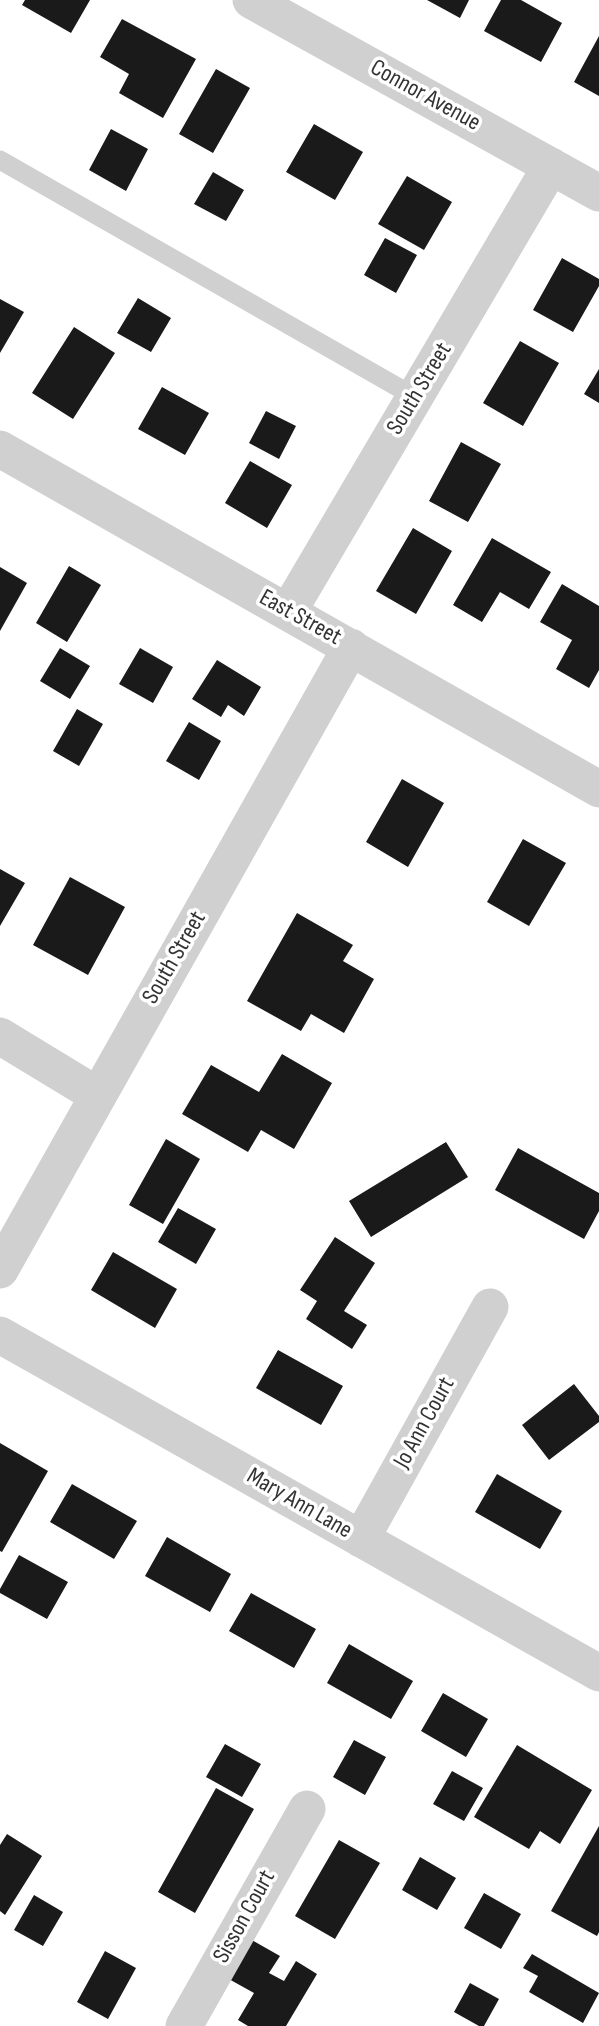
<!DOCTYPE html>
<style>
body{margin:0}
canvas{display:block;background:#fff}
</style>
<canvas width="599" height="2026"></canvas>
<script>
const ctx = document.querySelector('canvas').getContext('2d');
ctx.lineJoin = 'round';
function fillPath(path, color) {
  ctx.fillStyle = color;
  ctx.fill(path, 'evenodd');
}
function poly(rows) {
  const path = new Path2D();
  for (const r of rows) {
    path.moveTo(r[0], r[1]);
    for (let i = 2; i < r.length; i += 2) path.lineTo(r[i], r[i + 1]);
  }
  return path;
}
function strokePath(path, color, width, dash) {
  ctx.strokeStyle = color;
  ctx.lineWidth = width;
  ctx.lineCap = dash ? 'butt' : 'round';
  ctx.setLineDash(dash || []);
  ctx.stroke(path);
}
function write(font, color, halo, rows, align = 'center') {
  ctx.font = font + ' "Sofia Sans Condensed",sans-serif';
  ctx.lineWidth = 7;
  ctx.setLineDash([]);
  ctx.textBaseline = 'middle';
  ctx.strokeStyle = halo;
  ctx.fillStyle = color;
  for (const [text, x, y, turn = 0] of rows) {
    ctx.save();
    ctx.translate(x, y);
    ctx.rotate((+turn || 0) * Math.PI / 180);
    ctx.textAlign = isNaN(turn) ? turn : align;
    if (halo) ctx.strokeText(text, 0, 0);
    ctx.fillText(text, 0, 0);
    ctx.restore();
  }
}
fillPath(poly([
 [25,0,90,0,71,33,22,5],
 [427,0,469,0,460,18],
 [501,0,521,0,562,23,541,62,484,31],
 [122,19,196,59,163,118,119,93,129,74,100,57],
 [599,36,599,96,574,82],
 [216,69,250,88,213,153,179,134],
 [314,124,363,152,335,200,286,172],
 [111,129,148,149,126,191,89,170],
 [213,172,244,190,226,221,194,204],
 [407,176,452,202,424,250,378,224],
 [385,238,417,255,396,293,364,275],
 [562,258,599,279,599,286,573,332,533,310],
 [138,298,171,318,151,352,117,333],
 [0,299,24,312,0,353],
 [74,327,115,353,73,419,32,393],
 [520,341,559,363,523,426,483,403],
 [599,369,599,403,584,394],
 [162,387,209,413,185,455,138,429],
 [266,411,296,426,279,459,249,443],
 [461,442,501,464,468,522,429,501],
 [250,461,292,485,267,528,225,503],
 [413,528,452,551,416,614,376,591],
 [492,538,551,572,529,609,500,592,482,622,453,605],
 [69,566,101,585,67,642,36,623],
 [0,567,27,583,0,631],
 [562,584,599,606,599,670,589,688,556,669,572,640,540,622],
 [60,648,90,666,70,699,40,681],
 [140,648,173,667,153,703,119,684],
 [217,660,261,687,244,716,228,705,221,717,192,699],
 [77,709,103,724,79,766,53,751],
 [189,722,221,741,199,780,166,761],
 [402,779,444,803,408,867,366,842],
 [523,839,566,863,529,926,487,902],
 [0,869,25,883,0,926],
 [70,877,125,907,88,975,33,945],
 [297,913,353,945,343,961,374,979,344,1033,311,1014,301,1031,247,1001],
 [282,1054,332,1083,294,1149,261,1130,248,1152,182,1114,211,1065,259,1092],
 [166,1139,200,1159,163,1224,129,1205],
 [446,1142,468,1177,371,1237,349,1201],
 [518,1148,599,1193,599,1211,584,1239,495,1190],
 [178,1208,216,1229,196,1264,158,1242],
 [335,1237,375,1263,344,1311,367,1325,352,1349,306,1319,317,1301,300,1290],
 [113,1252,177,1289,155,1328,91,1290],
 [278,1350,343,1386,321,1425,256,1388],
 [574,1384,599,1416,599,1422,549,1460,522,1425],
 [0,1443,48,1471,2,1552,0,1551],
 [497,1474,562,1511,540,1549,475,1512],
 [72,1484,137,1521,114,1559,50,1522],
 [167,1537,231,1574,210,1612,145,1576],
 [19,1555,68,1582,47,1619,0,1593,0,1589],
 [251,1593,316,1629,294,1668,229,1631],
 [349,1644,413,1681,391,1719,327,1683],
 [443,1693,488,1719,466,1757,421,1731],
 [354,1740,386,1757,365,1795,333,1777],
 [225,1744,261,1764,242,1797,206,1777],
 [517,1745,592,1790,560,1844,540,1831,529,1849,474,1817],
 [452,1771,483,1788,464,1821,433,1804],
 [216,1788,254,1809,195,1913,158,1892],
 [599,1826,599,1932,597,1936,551,1911],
 [7,1834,42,1856,5,1915,0,1911,0,1845],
 [339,1840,380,1863,335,1939,295,1916],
 [420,1857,456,1878,437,1910,402,1890],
 [484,1893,521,1914,501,1949,464,1928],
 [34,1895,63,1912,43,1946,14,1930],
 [250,1939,280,1956,269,1973,284,1981,296,1961,317,1974,286,2026,248,2026,238,2020,254,1993,227,1978],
 [105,1951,136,1968,108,2019,77,2002],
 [532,1954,599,1993,583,2023,529,1992,538,1976,523,1968],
 [470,1983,499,1999,484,2026,479,2026,454,2012]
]), '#1a1a1a');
strokePath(poly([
 [0,160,415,397]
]), '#d0d0d0', 19);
strokePath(poly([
 [251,0,599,193],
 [0,449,599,789],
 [288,612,551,166],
 [0,1036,97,1095],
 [0,1270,351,647],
 [0,1335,599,1673],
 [361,1539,490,1307],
 [184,2026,307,1809]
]), '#d0d0d0', 37);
write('24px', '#333', '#fff', [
 ["Connor Avenue",425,96,29],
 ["South Street",420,389,-59],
 ["East Street",300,618,29],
 ["South Street",175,958,-60],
 ["Jo Ann Court",425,1423,-61],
 ["Mary Ann Lane",299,1504,30],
 ["Sisson Court",245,1917,-61]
]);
</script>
